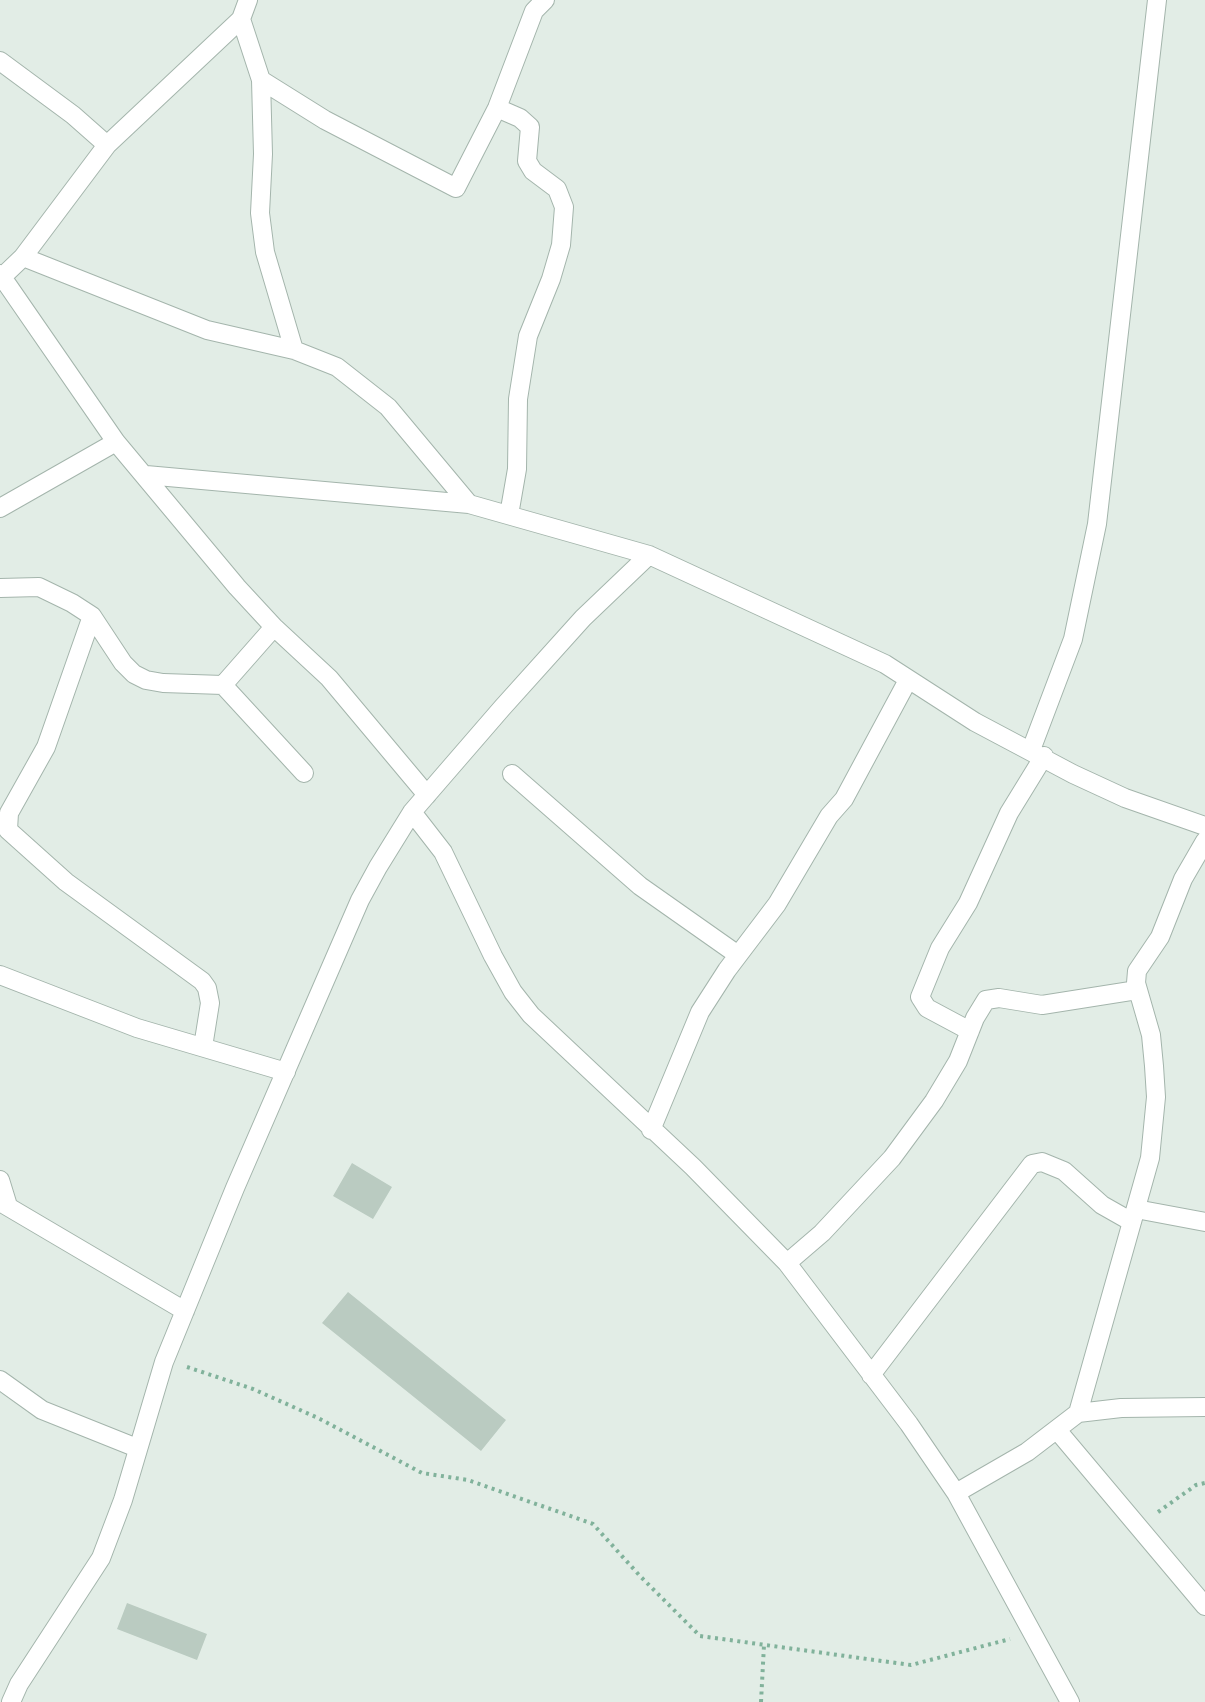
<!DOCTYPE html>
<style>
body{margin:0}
canvas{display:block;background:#e2ede6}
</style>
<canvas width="1205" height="1702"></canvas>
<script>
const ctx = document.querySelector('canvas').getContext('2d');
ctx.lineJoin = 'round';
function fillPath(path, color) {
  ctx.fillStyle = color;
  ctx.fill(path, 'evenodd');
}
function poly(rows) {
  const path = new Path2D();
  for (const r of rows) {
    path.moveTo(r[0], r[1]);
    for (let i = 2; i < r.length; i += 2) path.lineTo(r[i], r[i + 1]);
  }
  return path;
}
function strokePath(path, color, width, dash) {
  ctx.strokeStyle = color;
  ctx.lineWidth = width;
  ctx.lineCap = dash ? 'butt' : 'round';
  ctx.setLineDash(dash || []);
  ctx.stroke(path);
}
fillPath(poly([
 [352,1163,392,1187,373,1219,333,1196],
 [348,1292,506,1420,481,1451,322,1323],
 [127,1603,207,1634,197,1660,117,1629]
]), '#bacbc1');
const minor = poly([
 [241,19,261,80,263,154,260,213,265,252,294,350],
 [0,61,73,115,107,145],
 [261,80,325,120,456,188,497,108,534,11,545,0],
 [497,108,520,118,530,127,527,161,533,171,557,189,564,207,561,245,551,279,528,336,518,399,517,469,509,515],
 [23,257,207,330,294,350,337,367,388,407,469,504],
 [0,274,116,442,237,587,274,627,329,678,427,795],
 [0,279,23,257,107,145,241,19,248,0],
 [146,475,469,504,649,555,885,664,975,722,1073,774,1125,798,1205,826],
 [0,508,116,442],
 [0,588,39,587,72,603,92,616,123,663,134,674,146,680,163,683,223,685,304,773],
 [92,616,46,747,9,813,8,830,66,882,202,981,207,988,210,1003,203,1047],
 [223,685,274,627],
 [1031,750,1073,639,1097,524,1157,0],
 [512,774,640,886,738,955],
 [412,812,443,852,493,956,513,992,531,1015,693,1167,787,1263,909,1424,956,1493,1070,1702],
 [0,975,137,1028,286,1072],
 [970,1031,927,1008,920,997,940,948,968,903,1009,813,1044,756],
 [651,1130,700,1012,727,970,777,904,829,816,844,799,908,680],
 [0,1180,8,1206],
 [0,1202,185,1311],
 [1136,1209,1205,1222],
 [787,1263,822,1233,892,1158,934,1101,958,1061,975,1018,986,1000,999,998,1042,1005,1137,990],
 [871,1375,1032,1164,1042,1162,1064,1171,1102,1205,1132,1222],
 [0,1380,42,1410,137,1448],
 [1078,1413,1150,1158,1156,1097,1154,1066,1151,1035,1136,983,1137,971,1160,937,1183,879,1205,841],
 [1057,1430,1205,1606],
 [956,1493,1027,1452,1078,1413,1121,1408,1205,1407],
 [11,1702,19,1684,101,1558,123,1500,164,1362,235,1188,360,900,378,867,412,812,502,708,583,618,649,555]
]);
strokePath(minor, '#a4b5ac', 20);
strokePath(poly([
 [187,1367,253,1389,318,1418,422,1473,468,1480,593,1524,640,1576,700,1636,911,1665,1010,1639],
 [1158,1512,1196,1485,1205,1483],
 [761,1702,764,1645]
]), '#81b29b', 4, [3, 4.5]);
strokePath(minor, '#fff', 18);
</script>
